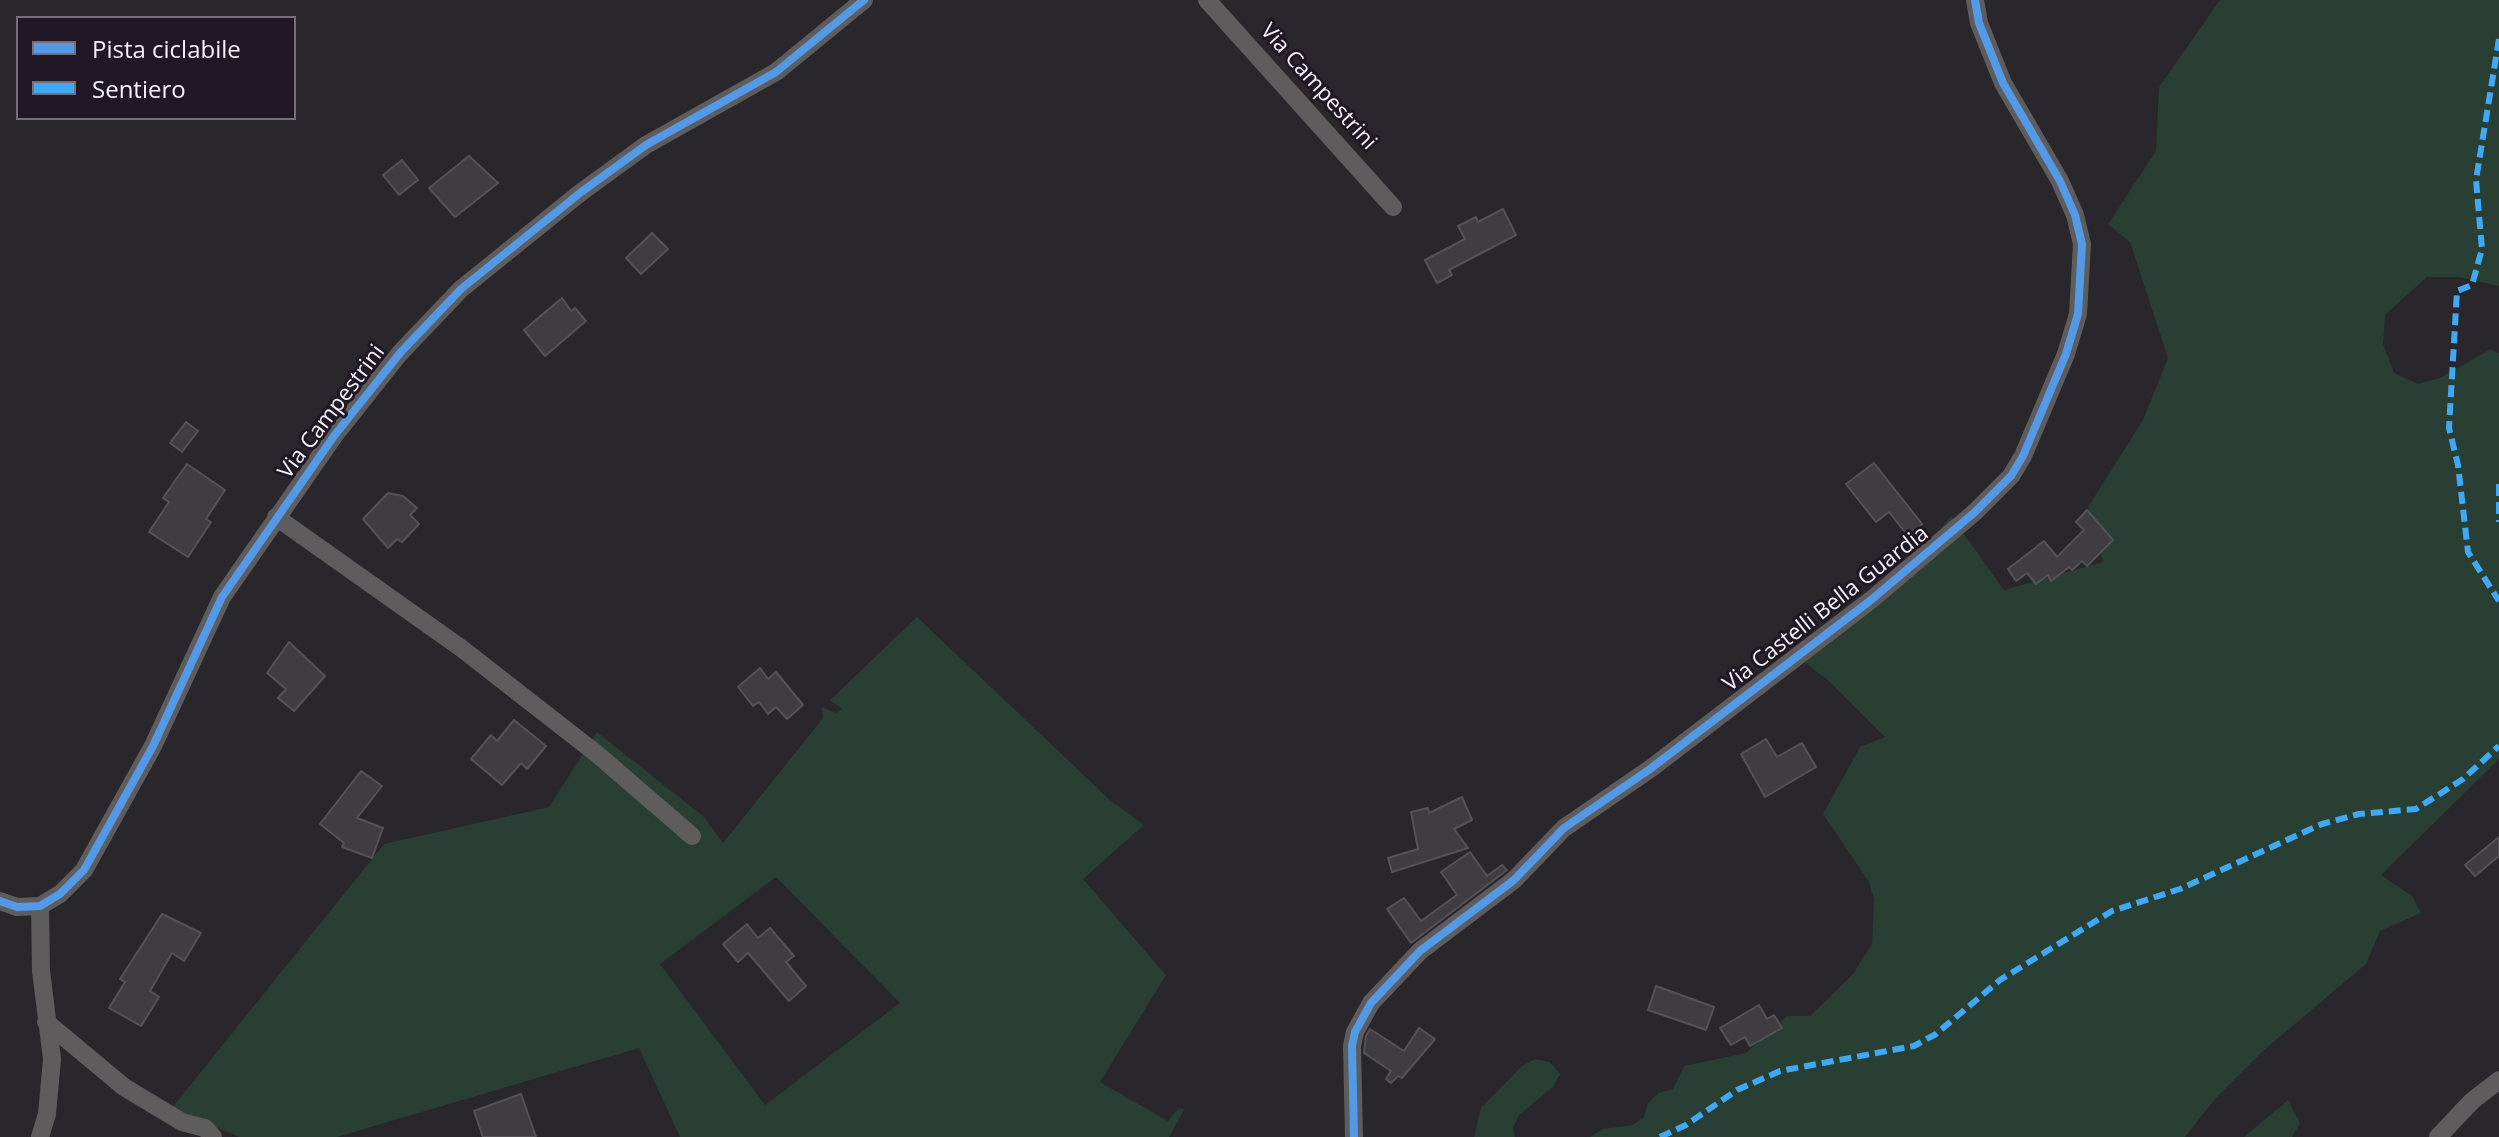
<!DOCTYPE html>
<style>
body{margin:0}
#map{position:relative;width:2499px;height:1137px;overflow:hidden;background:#29262c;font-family:"Open Sans",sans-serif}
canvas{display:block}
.legend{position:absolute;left:16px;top:16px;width:280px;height:104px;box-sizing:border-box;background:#201925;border:2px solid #766f7a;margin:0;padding:10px 14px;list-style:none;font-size:24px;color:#f6f1fa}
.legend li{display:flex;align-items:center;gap:16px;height:40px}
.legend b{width:40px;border:2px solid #766f7a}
</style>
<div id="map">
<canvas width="2499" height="1137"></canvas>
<ul class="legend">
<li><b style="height:10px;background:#5399e6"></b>Pista ciclabile</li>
<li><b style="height:10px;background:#3fa9f5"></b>Sentiero</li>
</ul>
</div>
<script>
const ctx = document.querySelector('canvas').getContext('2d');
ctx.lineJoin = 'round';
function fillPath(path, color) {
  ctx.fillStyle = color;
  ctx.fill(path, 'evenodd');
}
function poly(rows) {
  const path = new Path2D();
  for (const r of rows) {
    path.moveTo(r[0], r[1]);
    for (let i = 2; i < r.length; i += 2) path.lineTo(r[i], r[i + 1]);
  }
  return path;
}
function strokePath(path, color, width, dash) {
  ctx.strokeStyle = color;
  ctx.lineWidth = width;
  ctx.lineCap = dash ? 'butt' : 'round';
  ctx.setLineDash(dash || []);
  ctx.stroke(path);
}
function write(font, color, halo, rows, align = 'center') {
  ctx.font = font + ' "Open Sans",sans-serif';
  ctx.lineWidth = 6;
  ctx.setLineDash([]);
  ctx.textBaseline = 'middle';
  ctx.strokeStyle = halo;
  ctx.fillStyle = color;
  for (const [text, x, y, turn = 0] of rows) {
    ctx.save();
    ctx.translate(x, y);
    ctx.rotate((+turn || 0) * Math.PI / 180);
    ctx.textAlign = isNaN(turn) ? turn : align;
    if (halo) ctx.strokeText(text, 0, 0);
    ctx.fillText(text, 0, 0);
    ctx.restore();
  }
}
fillPath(poly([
 [2220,0,2499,0,2499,286,2459,277,2427,277,2385,315,2383,344,2394,373,2418,384,2440,378,2491,349,2499,353,2499,759,2381,875,2412,896,2421,913,2380,931,2366,964,2264,1050,2215,1099,2185,1137,1590,1137,1603,1129,1633,1125,1644,1117,1648,1103,1659,1093,1673,1089,1684,1066,1746,1053,1787,1016,1810,1016,1853,974,1872,944,1874,899,1869,882,1823,814,1860,747,1885,737,1830,682,1794,654,1900,580,1951,516,2004,590,2103,562,2088,507,2143,420,2168,358,2130,242,2108,224,2156,151,2159,87],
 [917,617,1110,800,1144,825,1083,879,1166,975,1100,1082,1168,1121,1179,1108,1184,1110,1169,1137,680,1137,639,1048,337,1137,239,1137,172,1108,384,844,549,807,597,732,704,817,723,843,823,718,822,707,836,713,842,709,830,700],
 [776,877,900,1003,765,1105,660,964],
 [1535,1059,1550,1062,1560,1074,1553,1087,1519,1115,1513,1128,1515,1137,1474,1137,1481,1108,1522,1066],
 [2288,1100,2300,1123,2292,1137,2244,1137]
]), '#293f33');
const building = poly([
 [469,156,498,183,455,217,429,188,469,156],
 [402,160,418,180,399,195,383,175,402,160],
 [1503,209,1516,235,1449,270,1452,275,1437,283,1425,260,1465,239,1458,226,1476,217,1478,222,1503,209],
 [652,233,668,249,641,274,626,258,652,233],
 [562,298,571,311,575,308,586,321,545,356,524,330,562,298],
 [186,422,198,431,182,452,170,443,186,422],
 [1874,463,1922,524,1908,536,1889,512,1876,522,1846,484,1874,463],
 [187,464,225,490,206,519,211,522,188,557,149,532,169,502,163,498,187,464],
 [388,493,403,496,417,508,410,515,419,524,402,542,397,539,388,548,363,519,388,493],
 [2087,510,2113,540,2087,566,2082,561,2072,570,2069,567,2051,581,2048,575,2036,584,2027,573,2016,581,2008,569,2044,541,2057,557,2084,530,2076,522,2087,510],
 [289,642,325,676,294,711,278,698,286,689,267,673,289,642],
 [760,668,768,679,776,672,803,705,787,719,776,707,768,714,759,702,753,706,738,687,760,668],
 [514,720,546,746,527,769,521,763,502,785,471,759,491,735,497,741,514,720],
 [1766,739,1777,757,1802,743,1816,767,1765,797,1741,754,1766,739],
 [361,771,382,786,357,818,383,828,372,858,342,847,344,843,320,824,361,771],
 [1462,797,1472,820,1454,829,1468,848,1392,872,1388,858,1418,849,1411,812,1428,808,1429,813,1462,797],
 [2499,837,2499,856,2475,876,2465,865,2499,837],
 [1470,852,1487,876,1502,865,1507,870,1411,943,1387,909,1404,898,1421,921,1457,895,1441,872,1470,852],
 [162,914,201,933,184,961,172,953,150,991,159,997,141,1026,109,1008,125,982,120,979,162,914],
 [747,924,758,938,770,928,794,956,786,962,806,986,789,1001,748,953,738,962,723,944,747,924],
 [1656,986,1714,1007,1706,1030,1648,1010,1656,986],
 [1759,1005,1767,1019,1774,1015,1782,1028,1750,1046,1745,1037,1731,1045,1720,1028,1759,1005],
 [1419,1028,1435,1039,1402,1078,1398,1076,1391,1083,1386,1079,1391,1071,1364,1053,1366,1036,1370,1029,1404,1051,1419,1028],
 [521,1094,536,1137,483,1137,474,1111,521,1094]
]);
fillPath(building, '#3f3c42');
strokePath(building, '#555257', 2);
strokePath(poly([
 [1207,0,1393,207],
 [276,517,461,648,597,754,692,836],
 [0,901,17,907,40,906,60,894,84,870,153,746,222,597,334,436,400,353,461,289,580,193,646,145,776,72,864,0],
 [46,1022,124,1087,182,1122,205,1128,213,1137],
 [40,1137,47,1114,52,1059,41,971,40,906],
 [1354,1137,1352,1046,1355,1032,1371,1003,1420,951,1514,880,1564,828,1650,769,1871,600,1975,512,2011,476,2023,456,2066,354,2078,314,2082,244,2075,215,2060,181,2003,83,1979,23,1975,0],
 [2438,1137,2472,1101,2499,1080]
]), '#5e5c5c', 18);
strokePath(poly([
 [2499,39,2476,180,2482,249,2472,285,2457,291,2449,428,2458,465,2468,552,2499,601],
 [2499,484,2499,522],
 [1660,1137,1686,1125,1737,1090,1780,1071,1914,1046,1936,1034,2000,980,2112,911,2180,889,2322,824,2359,814,2416,809,2463,779,2499,746]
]), '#3fa9f5', 6, [12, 6]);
strokePath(poly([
 [0,901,17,907,40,906,60,894,84,870,153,746,222,597,334,436,400,353,461,289,580,193,646,145,776,72,864,0],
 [1354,1137,1352,1046,1355,1032,1371,1003,1420,951,1514,880,1564,828,1650,769,1871,600,1975,512,2011,476,2023,456,2066,354,2078,314,2082,244,2075,215,2060,181,2003,83,1979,23,1975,0]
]), '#5399e6', 8);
write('22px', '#f6f1fa', '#201925', [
 ["Via Campestrini",1318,87,48],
 ["Via Campestrini",332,412,-53],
 ["Via Castelli Bella Guardia",1826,609,-38]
]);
</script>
